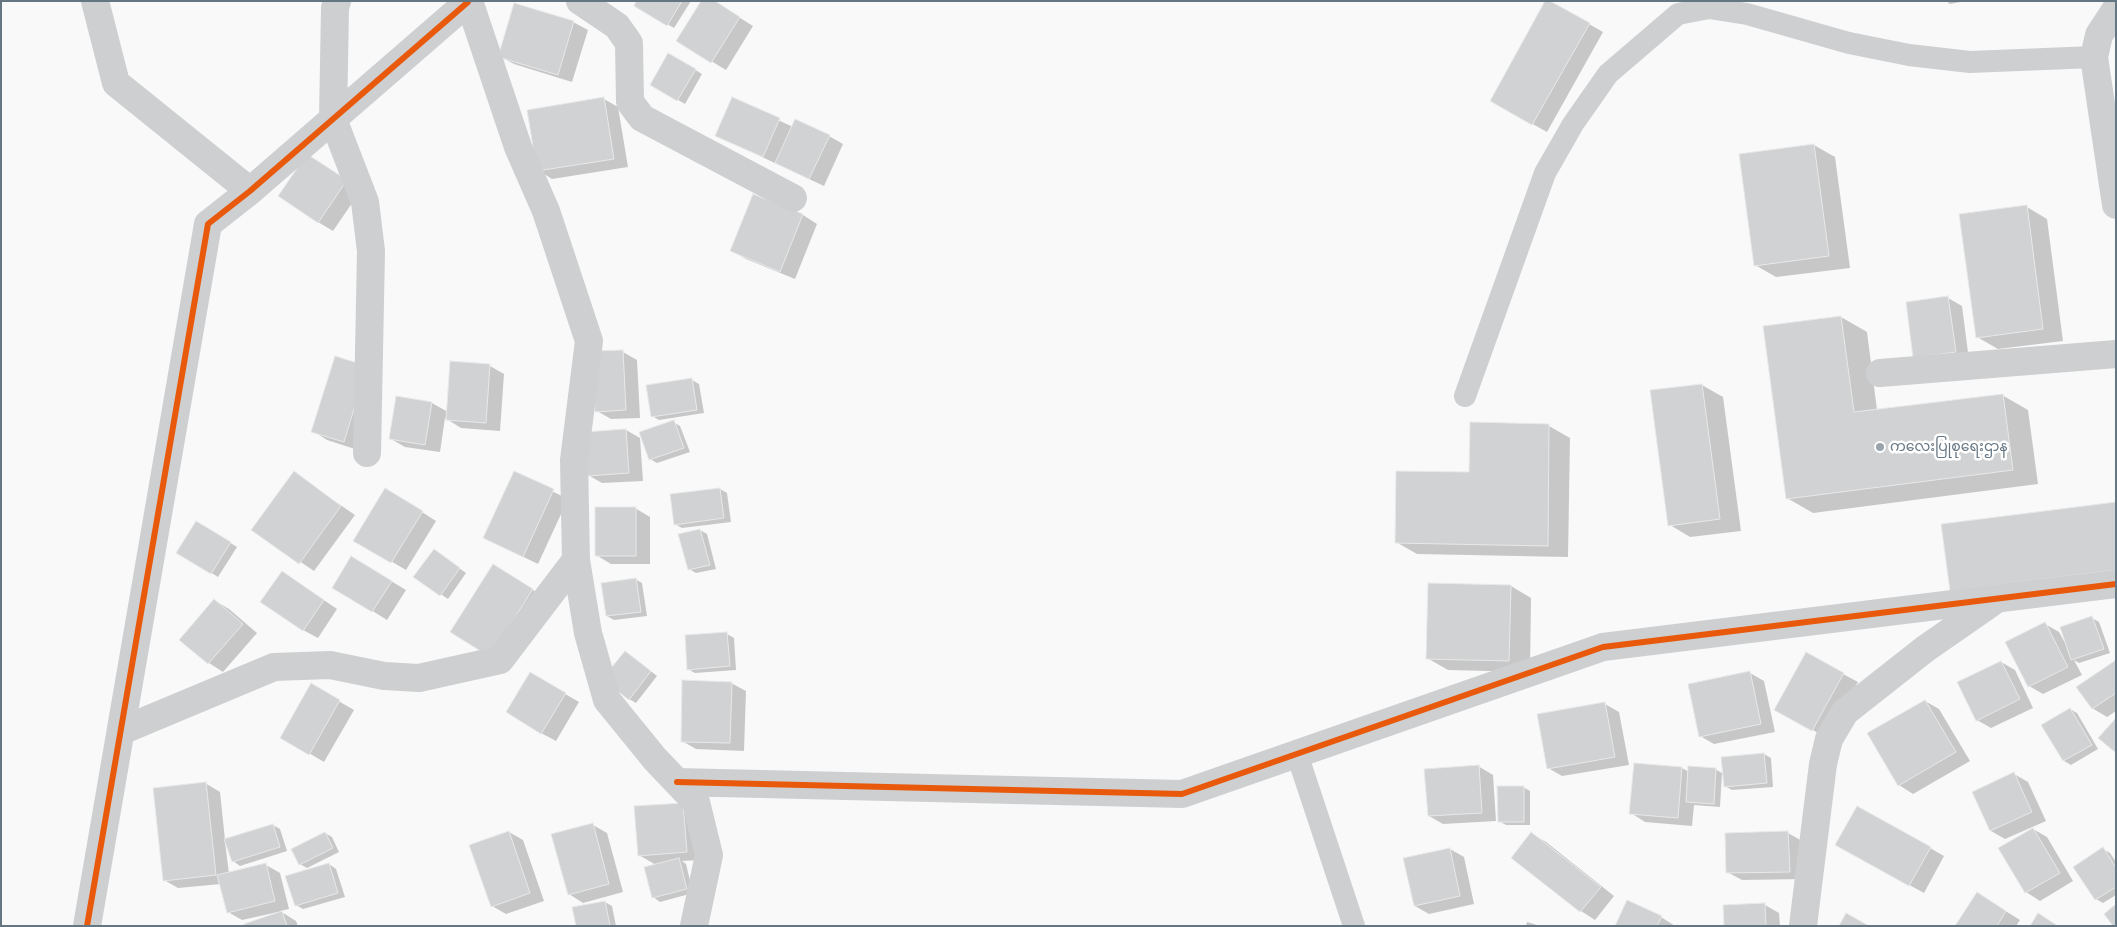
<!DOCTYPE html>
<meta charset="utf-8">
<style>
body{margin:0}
#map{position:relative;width:2117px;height:927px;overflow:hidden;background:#f9f9f9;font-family:"Archivo Narrow",sans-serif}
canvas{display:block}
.frame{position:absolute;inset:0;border:2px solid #657683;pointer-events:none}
</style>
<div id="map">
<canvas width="2117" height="927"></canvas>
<div class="frame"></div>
</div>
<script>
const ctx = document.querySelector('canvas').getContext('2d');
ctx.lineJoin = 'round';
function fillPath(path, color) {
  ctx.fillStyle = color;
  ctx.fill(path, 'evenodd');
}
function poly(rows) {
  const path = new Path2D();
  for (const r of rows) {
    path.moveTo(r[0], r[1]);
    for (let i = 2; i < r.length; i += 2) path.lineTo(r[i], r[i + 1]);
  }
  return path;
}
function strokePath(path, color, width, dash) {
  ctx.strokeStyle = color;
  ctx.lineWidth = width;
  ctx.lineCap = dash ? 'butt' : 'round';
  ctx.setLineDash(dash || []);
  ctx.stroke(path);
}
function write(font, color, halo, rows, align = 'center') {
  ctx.font = font + ' "Archivo Narrow","Noto Sans Myanmar",sans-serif';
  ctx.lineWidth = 5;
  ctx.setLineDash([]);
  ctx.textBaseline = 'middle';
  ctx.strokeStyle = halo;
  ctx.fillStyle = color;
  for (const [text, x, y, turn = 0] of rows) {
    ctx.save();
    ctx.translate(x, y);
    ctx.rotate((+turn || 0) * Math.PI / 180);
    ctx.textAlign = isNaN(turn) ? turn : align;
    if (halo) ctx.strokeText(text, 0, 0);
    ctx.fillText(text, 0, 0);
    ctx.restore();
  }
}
fillPath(poly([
 [638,1,691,1,674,28,635,5],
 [713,1,753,26,726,70,678,41],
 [1946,1,1966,1,1950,4],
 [573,22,588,30,572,82,514,64,499,56],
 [1589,24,1603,32,1547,132,1491,101],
 [669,54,702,74,685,104,651,84],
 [604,99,618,107,628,167,552,179,538,170],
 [733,99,793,127,829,136,843,144,824,186,717,136],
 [1814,145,1835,157,1850,268,1776,277,1755,265],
 [307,155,361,190,333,231,318,222],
 [754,196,803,215,817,224,795,279,746,259,732,251],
 [2027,207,2047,219,2063,341,1998,349,1977,337],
 [1948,298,1962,306,1969,360,1928,365],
 [1841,317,1867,332,1877,410,2002,395,2028,410,2038,484,1813,513,1787,498,1764,327],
 [623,352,637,360,640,418,611,419,597,411],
 [490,366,504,374,500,431,461,428,445,418,440,452,405,447,391,439,397,397,432,403,448,412],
 [367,367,358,450,327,440,313,431],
 [692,380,699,384,704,413,659,420,652,416],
 [1702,385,1723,397,1741,531,1690,537,1670,525],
 [673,422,680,426,690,452,657,463,650,459],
 [1472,423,1549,426,1570,438,1568,557,1417,554,1396,542,1471,474],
 [626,430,640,438,643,481,602,483,588,475,585,433],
 [294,473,355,515,314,571,253,530],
 [515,473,568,499,538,564,499,545],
 [720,489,727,493,731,522,682,528,675,524],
 [400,498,436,521,406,570,355,540],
 [635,508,650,517,650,564,611,564,596,555],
 [197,522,237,547,218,577,178,552],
 [700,530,707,534,716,569,696,573,689,569],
 [441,555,466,573,448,599,415,577],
 [366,566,406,590,387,620,334,587],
 [508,574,547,599,505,664],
 [635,579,642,583,647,616,614,620,607,616],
 [296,581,337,609,318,638,303,630],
 [1511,586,1531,598,1530,672,1448,670,1427,658],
 [214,600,229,609,257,633,223,672,209,663,181,639],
 [2092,618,2099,622,2110,653,2079,663,2074,660,2082,675,2043,694,2029,686,2045,624,2059,632,2065,643],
 [727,634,734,638,736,670,695,673,688,669],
 [1806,654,1858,682,1827,738,1776,709],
 [633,657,657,676,636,703,629,699],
 [2116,661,2116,711,2107,717,2092,708],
 [2001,662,2015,670,2033,708,1991,728,1977,720],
 [1750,673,1764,681,1775,732,1714,744,1700,736],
 [531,674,579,702,556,741,541,733],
 [731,683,746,691,744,751,696,749,682,741],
 [311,685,354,710,324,762,282,737],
 [1925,701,1939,709,1970,761,1913,794,1899,785],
 [1605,704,1619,712,1629,765,1562,776,1548,768],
 [2070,709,2077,713,2098,749,2071,765,2064,761,2043,725],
 [1764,754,1771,758,1773,787,1732,790,1725,786],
 [1478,766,1493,775,1496,821,1443,824,1429,816],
 [1682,768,1689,772,1715,769,1722,773,1720,807,1694,805,1692,826,1645,822,1631,813],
 [2014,774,2028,782,2046,821,2005,839,1991,831],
 [205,783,220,792,225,840,273,825,280,829,287,851,240,866,233,861,225,842,229,874,266,865,280,873,289,909,280,911,296,921,298,926,246,926,279,914,278,912,242,920,228,912,221,884,178,888,164,880],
 [1523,787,1530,791,1530,825,1506,825,1499,821],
 [683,805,701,860,682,861,686,864,693,893,660,902,653,897,656,865,639,855],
 [593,825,607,833,623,892,583,903,569,894],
 [2033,829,2047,837,2073,881,2040,901,2026,892],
 [509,832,523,840,544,901,506,914,492,906],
 [325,833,332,837,339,852,307,868,300,864],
 [1788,833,1802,841,1804,879,1742,880,1727,872],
 [1532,834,1546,842,1614,896,1595,920,1581,911,1513,858],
 [1930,848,1944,856,1924,893,1851,853],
 [1450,849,1464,857,1474,904,1429,914,1415,906],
 [2103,849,2110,853,2116,862,2116,895,2103,903,2096,899,2075,867],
 [329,864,336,869,345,897,303,909,296,905],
 [605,902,612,906,616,926,577,926],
 [1991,902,2020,920,2016,926,1957,926],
 [1765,905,1779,913,1780,926,1726,926],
 [1661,917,1675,926,1617,926],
 [1527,922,1540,926,1526,926]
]), '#0003');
const building = poly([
 [636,1,682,1,667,26,634,6,636,1],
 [701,1,715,1,740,17,711,63,676,41,701,1],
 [1545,1,1550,1,1590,23,1532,125,1490,101,1545,1],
 [514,3,574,21,558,75,498,57,514,3],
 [668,53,696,69,677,101,650,85,668,53],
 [604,97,614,159,537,171,527,110,604,97],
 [732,97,780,118,763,157,715,136,732,97],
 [795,119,830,135,809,179,775,163,795,119],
 [1814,144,1829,256,1754,266,1739,154,1814,144],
 [307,154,347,180,318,223,278,196,307,154],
 [753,194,803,214,780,272,730,251,753,194],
 [2027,205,2043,329,1976,338,1959,214,2027,205],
 [1948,296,1956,352,1913,358,1906,302,1948,296],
 [1841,316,1854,412,2003,394,2013,470,1786,499,1763,326,1841,316],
 [623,350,626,410,595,412,593,351,623,350],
 [335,356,367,366,344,442,311,432,335,356],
 [450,361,490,364,486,423,446,420,450,361],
 [692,378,697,410,651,417,646,385,692,378],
 [1702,384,1720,519,1668,526,1650,390,1702,384],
 [396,396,432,402,425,445,389,439,396,396],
 [674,420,684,448,649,460,639,432,674,420],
 [1470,422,1549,424,1548,546,1395,543,1396,471,1469,472,1470,422],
 [626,429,629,473,587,476,584,432,626,429],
 [294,471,341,506,299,564,251,530,294,471],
 [514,471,554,489,523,557,483,538,514,471],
 [385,488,423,511,391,563,353,541,385,488],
 [720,488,724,518,674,525,670,494,720,488],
 [2116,502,2116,570,1950,591,1941,524,2116,502],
 [595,507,636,507,636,556,595,556,595,507],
 [196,521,231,542,211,574,176,553,196,521],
 [700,529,710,565,688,570,678,534,700,529],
 [434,549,460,568,440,596,413,577,434,549],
 [351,556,392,581,372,612,332,588,351,556],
 [493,564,533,589,490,657,450,632,493,564],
 [282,571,324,600,303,631,260,602,282,571],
 [636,578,641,612,606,616,601,583,636,578],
 [1428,583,1511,585,1509,661,1426,659,1428,583],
 [214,599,243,624,208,664,179,640,214,599],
 [2092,616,2104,649,2071,660,2060,627,2092,616],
 [2045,622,2068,667,2028,687,2005,642,2045,622],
 [727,632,730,666,687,670,685,635,727,632],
 [625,651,651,671,629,700,602,679,625,651],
 [1806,652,1844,673,1812,731,1774,710,1806,652],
 [2116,660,2116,693,2092,709,2076,687,2116,660],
 [2001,661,2020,699,1976,721,1957,682,2001,661],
 [1750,671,1761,724,1699,737,1688,684,1750,671],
 [530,672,566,693,541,734,506,712,530,672],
 [682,680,732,682,730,743,681,742,682,680],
 [311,683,340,700,309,755,280,738,311,683],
 [1925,700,1956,752,1898,786,1867,733,1925,700],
 [1605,702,1615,757,1547,769,1537,714,1605,702],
 [2070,708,2092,745,2063,761,2041,725,2070,708],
 [2116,718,2116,753,2098,738,2116,718],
 [1764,753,1767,783,1724,787,1721,757,1764,753],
 [1634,763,1682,767,1678,818,1629,814,1634,763],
 [1479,765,1482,813,1428,816,1424,769,1479,765],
 [1688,766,1716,768,1714,804,1686,802,1688,766],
 [2014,772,2032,812,1990,831,1972,792,2014,772],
 [206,782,216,875,163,881,153,788,206,782],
 [1497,786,1524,786,1524,822,1498,822,1497,786],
 [683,803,687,852,638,856,634,806,683,803],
 [1857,806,1931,847,1909,886,1835,845,1857,806],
 [593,823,609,884,568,895,551,834,593,823],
 [273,824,280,847,232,862,224,839,273,824],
 [2033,828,2060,873,2025,893,1998,848,2033,828],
 [509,831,530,893,491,907,469,845,509,831],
 [1788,831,1790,872,1726,873,1725,833,1788,831],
 [325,832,333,848,299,865,291,849,325,832],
 [1531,832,1601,887,1580,912,1511,858,1531,832],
 [2103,847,2116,868,2116,887,2095,900,2073,867,2103,847],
 [1450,848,1460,896,1414,906,1403,858,1450,848],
 [679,858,687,889,652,898,644,867,679,858],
 [266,863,275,901,227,913,217,875,266,863],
 [329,863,338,893,295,906,285,876,329,863],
 [1977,892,2006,911,1997,926,1955,926,1977,892],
 [1627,900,1662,916,1657,926,1615,926,1627,900],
 [605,901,610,926,576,926,572,907,605,901],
 [1765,903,1766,926,1724,926,1723,905,1765,903],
 [2116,904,2116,926,2113,926,2104,914,2116,904],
 [282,911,287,926,244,926,244,924,282,911],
 [1846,913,1869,926,1839,926,1846,913],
 [2038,913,2058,926,2030,926,2038,913]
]);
fillPath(building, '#d0d2d3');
strokePath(building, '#e8e8e8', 1);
strokePath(poly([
 [1465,396,1545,173,1573,124,1608,74,1678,14,1709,8,1747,14,1849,43,1909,55,1970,62,2094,57],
 [1297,754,1354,926]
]), '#cecfd0', 22);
strokePath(poly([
 [95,1,116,83,250,191],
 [337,1,335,8,333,119,365,202,371,251,367,453],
 [469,1,518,147,546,211,589,341,574,460,576,560,588,633,607,700,655,759,696,802,709,855,694,926],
 [580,1,617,26,629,43,630,102,642,118,793,198],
 [2116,9,2099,35,2094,57,2116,205],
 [1880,373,2116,354],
 [121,731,274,667,330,665,384,676,419,678,500,660,576,560],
 [677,782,1182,794,1603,647,2116,584],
 [87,926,208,224,250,191,468,2],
 [1803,926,1823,764,1829,739,1845,712,1925,649,1994,601]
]), '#cecfd0', 28);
strokePath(poly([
 [677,782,1182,794,1603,647,2116,584],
 [87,926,208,224,250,191,468,2]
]), '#e8590c', 6);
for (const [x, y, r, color] of [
 [1880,447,5,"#99a4ac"]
]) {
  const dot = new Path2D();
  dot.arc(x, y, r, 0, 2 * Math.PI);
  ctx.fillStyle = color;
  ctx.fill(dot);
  strokePath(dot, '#fff', 2);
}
write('14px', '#657683', '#fff', [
 ["ကလေးပြုစုရေးဌာန",1890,447]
], 'left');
</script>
